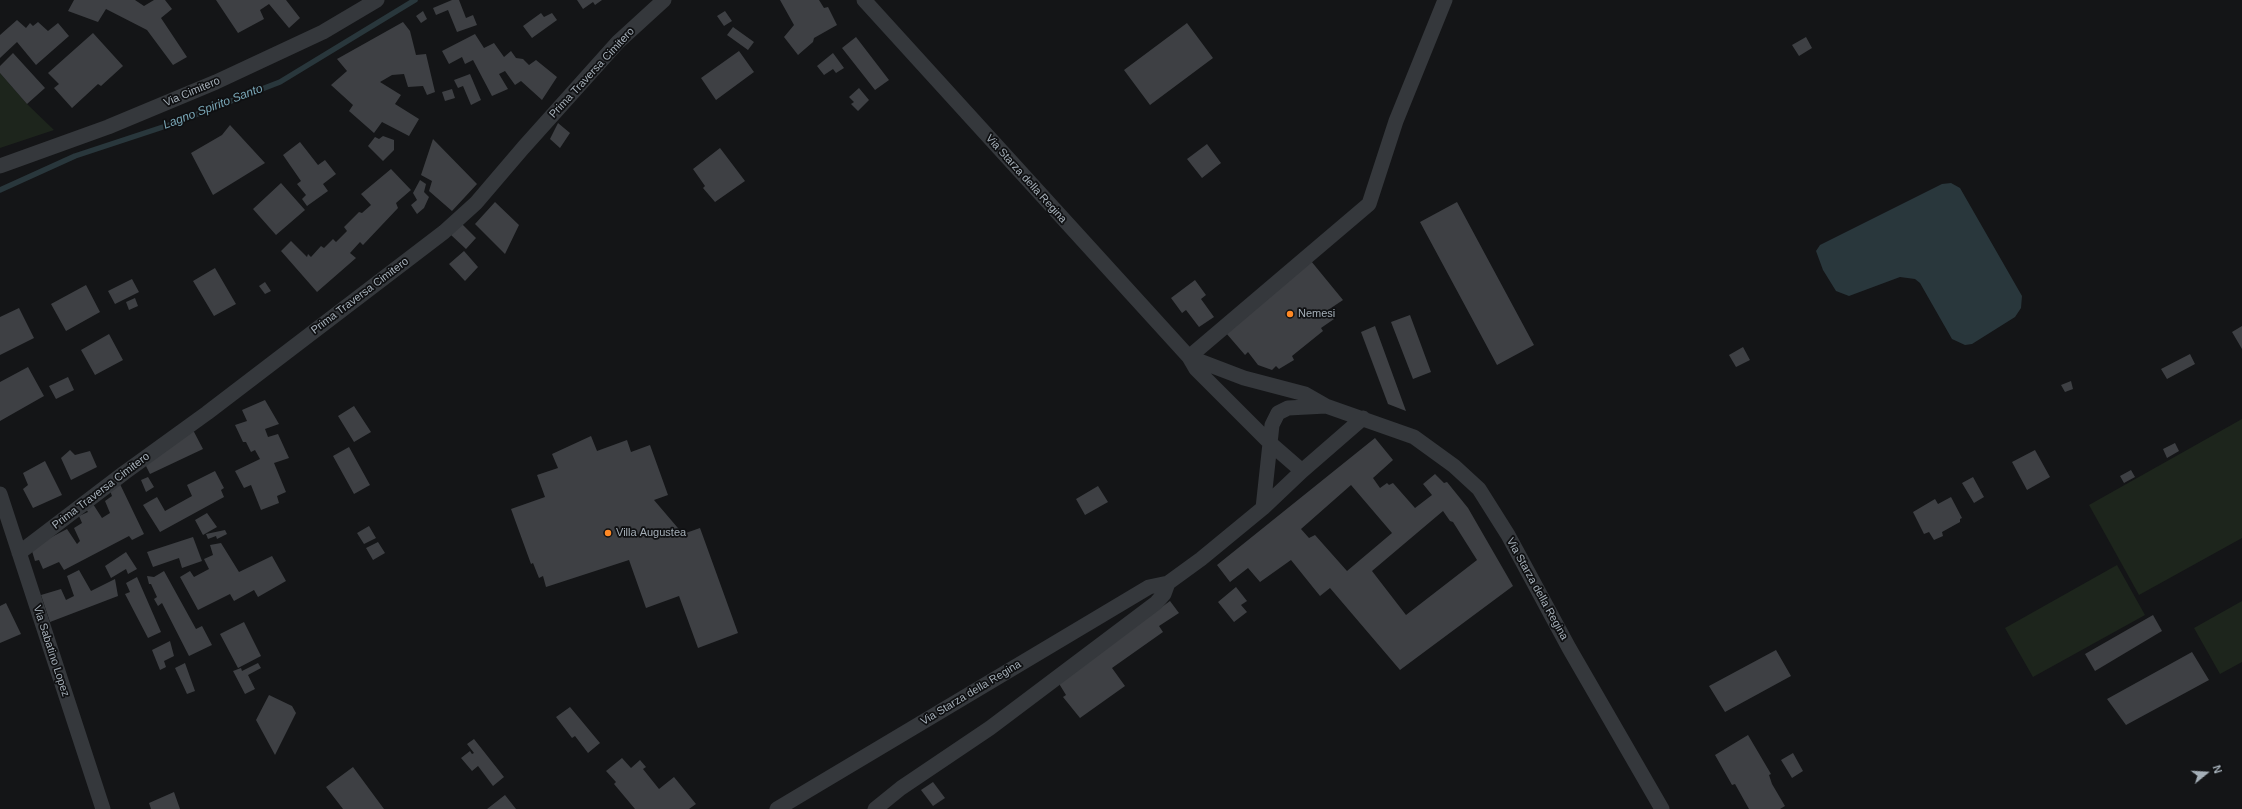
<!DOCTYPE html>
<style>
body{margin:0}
#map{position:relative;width:2242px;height:809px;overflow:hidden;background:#141517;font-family:Helvetica,sans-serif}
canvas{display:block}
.north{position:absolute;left:2186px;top:753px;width:40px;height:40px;-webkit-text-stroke:3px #0f1012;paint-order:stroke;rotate:72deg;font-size:11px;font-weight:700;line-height:16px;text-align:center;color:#a5afb8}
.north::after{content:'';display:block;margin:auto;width:14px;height:18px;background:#a5afb8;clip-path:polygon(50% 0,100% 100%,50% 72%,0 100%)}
</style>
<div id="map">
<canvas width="2242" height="809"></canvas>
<div class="north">N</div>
</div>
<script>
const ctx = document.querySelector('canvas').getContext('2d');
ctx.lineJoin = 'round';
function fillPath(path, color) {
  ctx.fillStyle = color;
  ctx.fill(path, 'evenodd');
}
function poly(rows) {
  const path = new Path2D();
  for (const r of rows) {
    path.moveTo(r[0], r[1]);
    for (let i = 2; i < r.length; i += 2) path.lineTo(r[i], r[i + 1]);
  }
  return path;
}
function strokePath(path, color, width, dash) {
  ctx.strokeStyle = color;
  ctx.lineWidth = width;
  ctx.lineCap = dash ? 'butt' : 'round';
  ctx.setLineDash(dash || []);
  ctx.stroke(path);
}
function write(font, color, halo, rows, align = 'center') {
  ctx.font = font + ' Helvetica,sans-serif';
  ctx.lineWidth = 3.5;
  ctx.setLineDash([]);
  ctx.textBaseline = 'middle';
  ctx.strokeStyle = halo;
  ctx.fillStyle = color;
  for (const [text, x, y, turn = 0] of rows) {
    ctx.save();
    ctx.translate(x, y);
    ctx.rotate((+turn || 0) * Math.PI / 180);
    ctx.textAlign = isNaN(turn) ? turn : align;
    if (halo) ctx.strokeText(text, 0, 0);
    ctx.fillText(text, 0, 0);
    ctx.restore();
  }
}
fillPath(poly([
 [0,73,27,104,54,130,0,148],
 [2242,419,2242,538,2139,595,2089,505],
 [2117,565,2145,615,2033,677,2005,628],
 [2242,601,2242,662,2220,674,2194,628]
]), '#1d251c');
fillPath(poly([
 [1951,183,1960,188,2022,296,2021,308,2015,317,1972,344,1965,345,1952,339,1920,283,1915,279,1900,277,1849,296,1836,291,1823,270,1816,251,1820,245,1942,184]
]), '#29373c');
strokePath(poly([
 [0,190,75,156,169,125,280,82,415,0]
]), '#29373c', 5.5);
fillPath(poly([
 [74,0,135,0,144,6,154,0,165,0,172,9,161,18,187,57,173,65,147,30,106,9,98,22,68,11],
 [216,0,286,0,300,18,289,28,269,4,260,10,264,19,238,33],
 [452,0,459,0,466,18,473,15,477,25,457,32,448,10,436,15,433,8],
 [577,0,602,0,595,5,593,2,583,9],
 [780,0,819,0,824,8,828,7,837,25,814,38,813,42,798,55,784,37,794,25],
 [423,11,427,19,421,23,416,16],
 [725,11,732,21,724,26,717,16],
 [541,13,544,17,552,13,557,20,532,38,523,26],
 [17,20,26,28,30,23,33,26,38,22,48,31,58,23,69,36,36,65,17,42,0,58,0,35],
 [403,22,410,31,416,55,426,54,435,92,427,95,423,86,408,87,404,74,392,75,380,82,401,95,395,104,419,119,409,136,382,122,374,133,349,111,353,105,331,85,347,71,337,59],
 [1187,23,1213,58,1150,105,1124,70],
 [733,27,754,42,748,50,727,35],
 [93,33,123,66,101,86,98,84,72,108,54,88,59,84,48,73],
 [475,34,484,48,494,43,504,57,511,51,516,58,523,59,529,65,536,60,557,77,542,100,521,81,515,85,505,71,499,74,508,89,492,96,473,60,465,64,462,57,449,64,442,51],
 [856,37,889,80,875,90,842,48],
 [1806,37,1812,48,1799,56,1792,45],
 [739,51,754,72,716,100,701,78],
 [13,53,45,88,27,104,0,73,0,66],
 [833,53,844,68,836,73,833,69,824,75,817,66],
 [470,74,481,100,471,105,463,86,458,88,454,80],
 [859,88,869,100,858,111,851,104,854,102,849,97],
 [452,89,455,98,445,101,442,92],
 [558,123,570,133,560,148,550,139],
 [230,125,265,163,213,195,191,153,222,135],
 [383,136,394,140,394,150,383,161,368,146,375,137,379,139],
 [433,139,477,184,452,211,429,191,432,181,421,175],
 [300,142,318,165,325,160,336,174,323,184,328,191,307,206,302,199,306,195,297,184,301,181,283,155],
 [1207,144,1221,163,1202,178,1187,159],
 [720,148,745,181,715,202,703,188,705,186,693,169],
 [391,169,411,190,396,203,398,208,363,245,360,242,350,253,356,258,317,292,281,251,291,241,307,257,308,254,311,257,321,246,324,248,333,239,336,242,347,231,344,227,359,212,362,213,371,205,361,194],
 [420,180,426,184,424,192,429,197,424,208,417,214,411,205,417,200,413,193],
 [281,183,305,210,276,235,253,209],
 [495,202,519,225,505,254,475,224],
 [1457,202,1534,345,1497,365,1420,222],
 [462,224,476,238,466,249,451,235],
 [464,251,478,267,465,281,449,264],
 [1311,261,1343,300,1328,310,1334,319,1321,328,1323,331,1292,356,1294,360,1279,369,1276,366,1272,370,1258,365,1248,352,1245,355,1226,333],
 [215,268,236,304,214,316,193,281],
 [132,279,139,292,115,304,108,291],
 [1195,280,1206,295,1201,299,1214,317,1199,327,1186,310,1182,313,1171,298],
 [265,282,271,291,265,294,259,286],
 [86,285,100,312,66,331,51,304],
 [135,298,138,306,129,310,126,302],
 [19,308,34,338,0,355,0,317],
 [1410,315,1431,372,1413,379,1391,322],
 [1375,326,1406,411,1388,404,1361,332],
 [2242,326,2242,349,2232,332],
 [109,334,123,360,95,375,81,350],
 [1743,347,1750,360,1736,367,1729,355],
 [2190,354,2195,364,2167,379,2161,369],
 [28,367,44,396,0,421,0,382],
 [68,377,74,390,56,399,49,386],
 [2071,381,2073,389,2065,392,2061,385],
 [265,400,279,424,265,429,268,437,278,434,289,458,274,463,286,492,277,496,279,503,261,510,251,485,244,488,235,471,260,459,255,450,251,452,246,442,243,442,235,425,247,421,242,410],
 [354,406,371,432,354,442,338,416],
 [193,430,203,449,150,474,145,464],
 [591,436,597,451,627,440,631,452,650,445,668,495,654,500,683,534,700,528,738,633,698,648,679,596,646,608,629,560,546,587,543,576,539,578,533,563,531,564,511,509,545,497,537,475,558,468,552,454],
 [1375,438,1393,460,1373,478,1380,488,1387,483,1389,485,1393,483,1415,508,1432,495,1423,484,1435,474,1444,483,1447,482,1468,508,1513,586,1400,670,1330,588,1320,596,1291,560,1260,582,1248,568,1230,582,1217,565],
 [1351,485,1392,533,1347,571,1315,535,1309,538,1301,529],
 [1443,511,1450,521,1453,522,1477,560,1406,615,1372,571],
 [2175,443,2179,451,2167,458,2163,449],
 [349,447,370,485,354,494,333,456],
 [70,450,75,455,90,451,97,467,71,480,61,458],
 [2035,450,2050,477,2027,490,2012,462],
 [45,461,62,495,33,508,23,489,28,485,23,473],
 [2131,470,2135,477,2124,483,2120,476],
 [215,471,224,488,221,490,224,497,160,532,143,505,157,497,165,511,192,496,187,485],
 [148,477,154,487,146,492,141,480],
 [1973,477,1984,497,1974,503,1962,483],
 [119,482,144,534,132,540,129,536,64,570,59,562,43,569,39,560,35,561,32,551,44,541,67,529,77,544,80,541,74,528,82,523,79,516,88,512,86,509,93,504,102,518,110,513,105,501,112,496,109,488],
 [1098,486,1108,502,1085,515,1076,499],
 [1951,497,1962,518,1960,519,1960,522,1942,532,1943,536,1934,540,1929,532,1924,534,1913,512,1935,499,1938,504],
 [207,513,217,527,203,535,195,520],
 [369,526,376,538,364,544,357,533],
 [225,530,227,534,217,539,216,536,208,539,206,534],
 [193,537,202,561,182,568,179,558,153,567,147,552],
 [378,542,385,553,373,560,366,548],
 [221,543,239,572,272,556,286,581,258,597,254,590,234,601,230,594,198,610,180,577,190,571,194,577,209,569,204,559,213,555,210,545],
 [126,552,137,569,128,574,126,569,111,578,105,566],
 [79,570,91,591,115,579,118,596,50,622,41,595,61,589,66,600,74,596,67,576],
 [164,571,196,629,202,626,212,645,189,656,162,603,158,606,154,599,157,597,151,584,149,584,147,576,154,577],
 [137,577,161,632,148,638,125,594,130,592,126,583],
 [1236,587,1247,601,1241,605,1247,612,1234,622,1218,602],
 [1170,601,1179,613,1159,626,1163,632,1112,668,1125,686,1080,718,1063,697,1066,695,1058,682],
 [6,603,21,634,0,643,0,606],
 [2153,615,2162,631,2095,671,2085,654],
 [244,622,261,656,238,668,220,634],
 [170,641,174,656,164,661,166,667,160,670,152,650],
 [1776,650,1791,676,1725,712,1709,686],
 [2192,652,2209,680,2126,725,2107,699],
 [185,663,195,691,187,694,175,668],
 [258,663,261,668,248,675,255,689,245,694,233,671,241,668,242,671],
 [269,695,292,706,296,713,275,755,256,720],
 [570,707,600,743,588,753,575,736,572,738,556,717],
 [1748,735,1771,774,1769,775,1772,784,1785,806,1780,809,1749,809,1735,784,1732,785,1715,755],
 [474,739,504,777,493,786,478,766,472,771,461,758,470,751,472,754,474,753,467,744],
 [1793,753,1803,771,1792,778,1781,760],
 [622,758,631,768,640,760,646,767,643,769,659,789,674,777,696,804,689,809,635,809,614,784,616,782,606,771],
 [353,767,384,809,343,809,326,787],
 [933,782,945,798,933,806,921,790],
 [174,792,180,809,151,809,149,803],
 [505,795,516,809,487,809]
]), '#3e4044');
strokePath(poly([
 [864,0,1189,357,1196,369,1271,444,1302,471,1363,418],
 [0,166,108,127,216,82,323,32,377,0],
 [1189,357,1244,378,1305,394,1326,406,1414,437,1454,466,1479,489,1508,535,1569,648,1662,809],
 [1189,357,1369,204,1396,121,1445,0],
 [0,494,103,809],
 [1263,508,1272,425,1278,413,1288,408,1326,406],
 [19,553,124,473,207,413,444,232,476,203,523,148,618,42,664,0],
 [777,809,1149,587,1168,583,1201,559,1263,508,1302,471],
 [875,809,901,788,990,728,1156,603,1164,594,1168,583]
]), '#35383c', 15);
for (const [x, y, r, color] of [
 [1290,314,4,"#ff8924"],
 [608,533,4,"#ff8924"]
]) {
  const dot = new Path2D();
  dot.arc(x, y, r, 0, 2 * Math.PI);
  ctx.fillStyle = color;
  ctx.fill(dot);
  strokePath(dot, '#0f1012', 1.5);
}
write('11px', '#a5afb8', '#0f1012', [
 ["Prima Traversa Cimitero",592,73,-47],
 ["Via Cimitero",192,92,-23],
 ["Via Starza della Regina",1026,179,48],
 ["Prima Traversa Cimitero",360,296,-37],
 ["Prima Traversa Cimitero",101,491,-37],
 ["Via Starza della Regina",1537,589,61],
 ["Via Sabatino Lopez",51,651,72],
 ["Via Starza della Regina",971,693,-31]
]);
write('11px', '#a5afb8', '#0f1012', [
 ["Nemesi",1298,314],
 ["Villa Augustea",616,533]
], 'left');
write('italic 12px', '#79a6b6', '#0f1012', [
 ["Lagno Spirito Santo",213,107,-21]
]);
</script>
